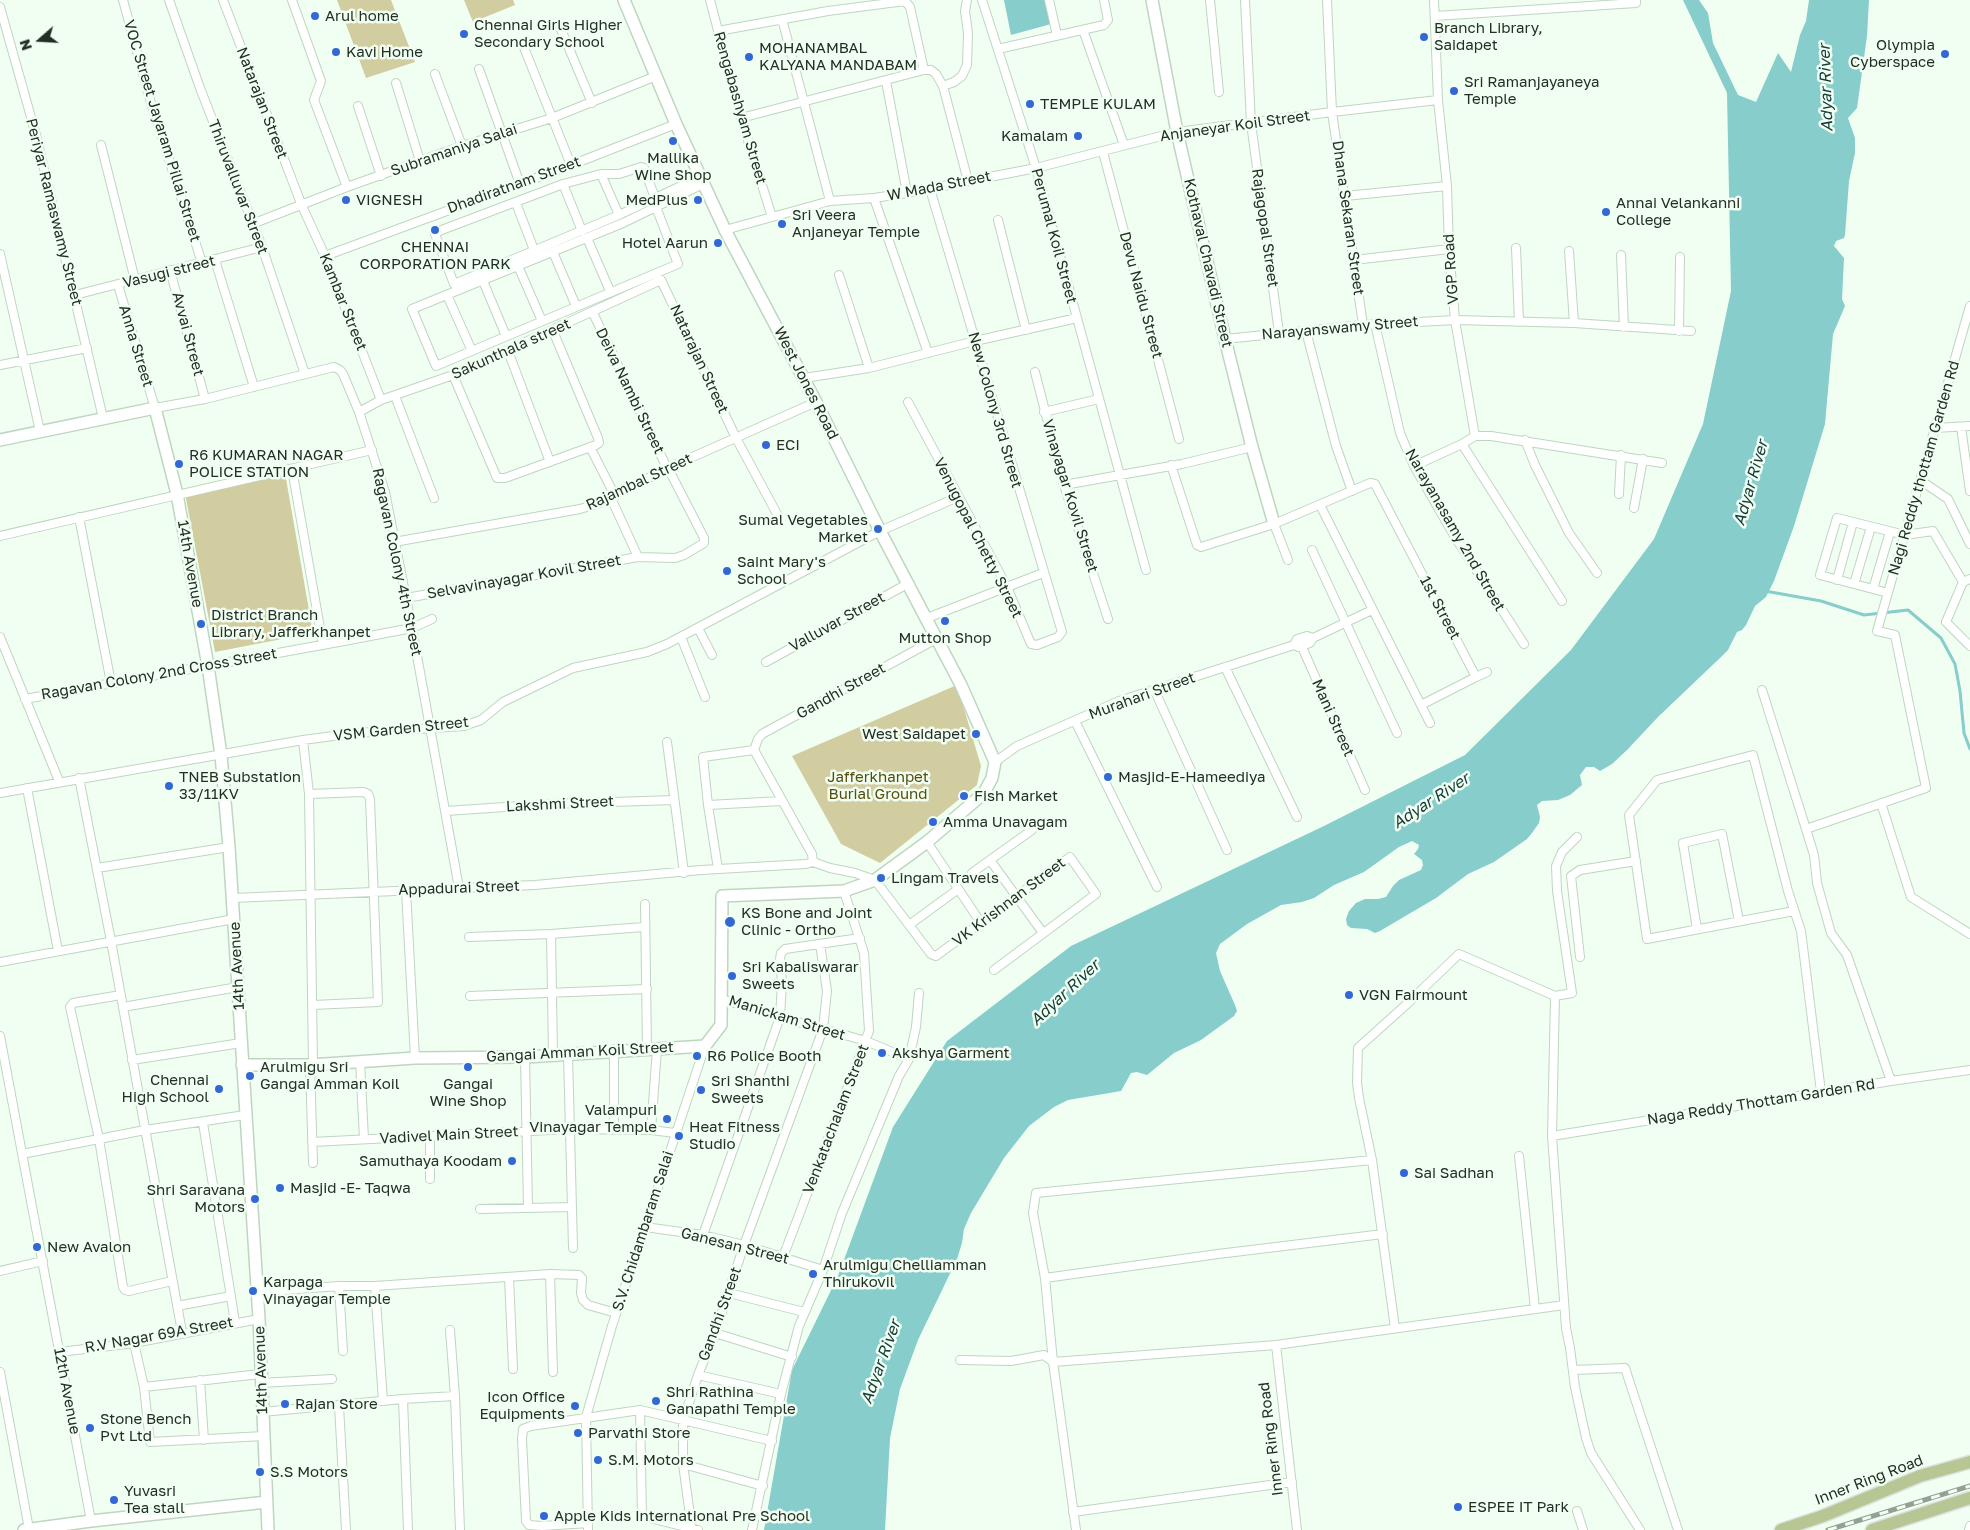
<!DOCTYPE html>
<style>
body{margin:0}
#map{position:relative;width:1970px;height:1530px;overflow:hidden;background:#f0fff1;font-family:"Golos Text",sans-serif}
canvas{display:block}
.north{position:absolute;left:15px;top:15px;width:50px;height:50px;-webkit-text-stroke:4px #f0fff1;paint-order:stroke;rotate:251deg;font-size:14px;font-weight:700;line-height:20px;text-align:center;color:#252e26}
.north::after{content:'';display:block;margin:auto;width:18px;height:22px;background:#252e26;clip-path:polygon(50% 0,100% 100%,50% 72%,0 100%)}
</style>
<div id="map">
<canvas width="1970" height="1530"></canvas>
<div class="north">N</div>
</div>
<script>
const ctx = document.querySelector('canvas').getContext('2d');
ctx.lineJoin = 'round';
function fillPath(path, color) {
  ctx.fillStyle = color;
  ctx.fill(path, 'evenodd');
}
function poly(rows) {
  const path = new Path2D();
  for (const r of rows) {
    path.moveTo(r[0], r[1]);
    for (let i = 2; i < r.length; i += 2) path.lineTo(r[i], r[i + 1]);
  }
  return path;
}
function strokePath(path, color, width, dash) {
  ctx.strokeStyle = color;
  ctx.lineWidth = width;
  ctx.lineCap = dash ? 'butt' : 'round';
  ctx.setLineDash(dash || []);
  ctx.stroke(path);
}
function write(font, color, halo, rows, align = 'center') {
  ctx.font = font + ' "Golos Text",sans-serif';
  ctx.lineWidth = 5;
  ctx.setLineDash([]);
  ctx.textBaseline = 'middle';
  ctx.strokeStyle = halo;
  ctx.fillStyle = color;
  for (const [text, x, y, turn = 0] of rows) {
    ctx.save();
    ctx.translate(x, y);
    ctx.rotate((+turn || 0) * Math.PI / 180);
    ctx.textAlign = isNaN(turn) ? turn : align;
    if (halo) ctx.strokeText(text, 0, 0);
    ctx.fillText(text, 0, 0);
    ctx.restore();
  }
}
fillPath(poly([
 [337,0,391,0,415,62,366,78],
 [464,0,513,0,515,5,473,22],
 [285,473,313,633,215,652,185,493],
 [957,685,981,766,977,785,880,863,841,844,792,756]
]), '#d2cca1');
fillPath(poly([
 [1004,0,1045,0,1051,24,1011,35],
 [1683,0,1699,0,1708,13,1713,43,1738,95,1756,102,1778,53,1791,72,1800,35,1806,21,1809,0,1869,0,1867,36,1858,101,1857,108,1848,118,1855,138,1855,153,1849,181,1845,235,1844,238,1836,241,1834,246,1844,258,1842,299,1845,306,1833,334,1825,424,1794,526,1774,581,1766,597,1755,606,1746,625,1742,630,1737,632,1728,650,1721,657,1658,717,1627,750,1612,764,1600,771,1594,767,1586,767,1580,775,1582,785,1570,795,1558,800,1542,801,1537,805,1540,817,1539,823,1532,833,1527,839,1494,862,1468,874,1436,898,1380,931,1375,933,1367,929,1351,928,1347,925,1346,919,1349,911,1356,903,1365,899,1378,899,1386,897,1393,886,1399,880,1421,870,1423,865,1422,860,1414,854,1418,849,1419,845,1412,841,1399,847,1364,872,1334,885,1314,898,1302,902,1281,905,1247,924,1220,944,1216,953,1220,971,1235,1005,1237,1011,1234,1016,1201,1040,1174,1053,1147,1075,1137,1072,1131,1073,1121,1091,1068,1100,1054,1107,1029,1126,1004,1158,971,1213,964,1229,962,1243,957,1259,918,1340,900,1389,890,1438,885,1530,764,1530,792,1370,838,1276,893,1127,947,1041,1071,946,1324,826,1465,755,1571,650,1654,539,1703,424,1731,291,1727,93]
]), '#86cdcb');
strokePath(poly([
 [1765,591,1821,601,1864,615,1908,610,1941,638,1955,664,1960,691,1964,733,1970,749]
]), '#86cdcb', 3);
const street = poly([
 [123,0,151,103,202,263],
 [169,0,200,88,262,247,305,374],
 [223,0,302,206,325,256,381,400],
 [292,0,321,81,314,100,347,187],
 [710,0,741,118,772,217],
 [982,0,1036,168,1146,570],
 [1049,0,1057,35],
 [1210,0,1219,92],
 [1245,0,1251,123,1279,333],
 [1327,0,1332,112,1363,325],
 [1434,0,1438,100,1447,186,1449,249,1455,320,1475,436],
 [0,7,36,135,103,418],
 [1435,16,1636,3,1636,0],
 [782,19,830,201],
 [560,27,592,103],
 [1083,30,1124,145],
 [718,31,828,11,905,1,910,7,924,70],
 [523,45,571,165],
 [998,49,1104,25,1108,20,1104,0],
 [479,69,520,184],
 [435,74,462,146],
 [886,81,907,193],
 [396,83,420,161],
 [943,86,954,82,962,76,967,65,968,33,965,11,967,0],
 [358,106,381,176],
 [741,118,924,70,931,70,936,74,943,86,968,181],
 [101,145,135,280],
 [1103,152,1179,439],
 [601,174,619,215,700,177],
 [563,184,582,231],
 [1345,196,1447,186],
 [874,198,928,353],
 [516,203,534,250],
 [656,207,678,264,436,366,412,309,623,223,703,184],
 [619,215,454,284,435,234,439,231,563,184,601,174,619,174,641,167,644,168,655,198],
 [998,220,1026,330],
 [252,224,347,187,462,146,552,118,656,76],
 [725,230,830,201,874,198,907,193,1036,168,1177,132,1332,112,1438,100],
 [587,238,610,291],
 [1516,248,1519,322],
 [1569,251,1574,323],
 [553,252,576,306],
 [0,254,40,431],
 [1621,255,1624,327],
 [325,256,571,165,676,124],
 [215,260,254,387],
 [1354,260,1449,249],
 [518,266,542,321],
 [170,270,205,399],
 [839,275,869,368],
 [483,281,506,336],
 [118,285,155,408,205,399,334,367,340,370,343,374,359,412,385,492,412,628,459,888],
 [75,295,262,247],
 [447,295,472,351],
 [593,313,667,468],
 [1375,324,1400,433,1414,466,1455,537,1524,644],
 [1306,331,1336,446,1352,491],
 [1679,331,1680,257],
 [1225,339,1363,325,1455,320,1574,323,1691,331],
 [508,351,550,462],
 [0,365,87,348],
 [1035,372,1064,485,1108,619],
 [453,375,497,478,505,478,596,445,599,443,598,438,553,331],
 [804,378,869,368,975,341,1077,318],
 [395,396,434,498],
 [908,402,1007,587,1031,644,1037,645,1058,637,1062,632,930,189],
 [359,412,381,400,453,375,661,280,736,438,777,514],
 [1044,412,1099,399],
 [1961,427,1970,491],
 [1935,428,1970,426],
 [1525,440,1535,465,1569,533,1597,573],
 [1462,444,1562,601],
 [590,447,615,496],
 [1171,465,1197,545,1201,547,1274,524,1370,483,1375,484,1476,677,1421,705],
 [1414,466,1462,444,1475,436,1491,436,1662,463],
 [292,469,323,645],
 [1920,480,1948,499,1970,544],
 [1064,485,1182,464,1252,447],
 [1619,494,1621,455],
 [1320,505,1430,723],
 [1634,508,1643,459],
 [79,517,111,683],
 [1274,524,1288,560],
 [0,536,372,450],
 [394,542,580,509,600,503,668,468,816,402],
 [1312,550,1397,733],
 [638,557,675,558,684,555,704,543,704,538,668,468],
 [1970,579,1963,582,1946,622,1970,646],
 [1837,580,1853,522],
 [1854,584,1871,527],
 [1873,589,1890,532],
 [1888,593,1820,575,1837,518,1905,535,1933,531,1963,582],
 [406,598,638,557,611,498],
 [927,618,1043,573],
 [698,628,712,655],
 [0,637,59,781],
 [681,637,705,697],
 [1294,645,1297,639,1307,636,1313,638],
 [1298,647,1310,643,1313,638,1372,610],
 [1302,647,1365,790],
 [766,662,909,583],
 [1225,667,1297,817],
 [1476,677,1487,672],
 [1154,689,1227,850],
 [1762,690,1806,829,1814,855,1817,883,1831,933,1847,955,1891,1081],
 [25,699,344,641,412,628,432,619],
 [1075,721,1157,887],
 [303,740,309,794,313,1064],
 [667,742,684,873],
 [754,750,758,739,762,734,936,639],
 [754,750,703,757,708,805,782,801],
 [754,750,812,854,813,862],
 [995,762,1017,746,1119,701,1294,645],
 [79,778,111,941,182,1332],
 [27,788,58,951],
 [0,793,303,740,356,733,464,726,481,720,503,702,573,668,647,652,667,644,880,531,958,497],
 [309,794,363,792,368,794,370,799,378,1002,313,1005],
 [1881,803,1911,897,1970,934],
 [708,805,718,869],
 [446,811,549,804,674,800],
 [1806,829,1926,788,1895,635,1877,631,1970,306],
 [1032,830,990,860,1043,933],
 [927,842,981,923],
 [97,868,229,847],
 [972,873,990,860],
 [406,890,415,1058],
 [233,898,535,885,701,870,806,864,813,862,830,868,855,873,875,880,931,954,936,956,1070,857,1096,894,994,970],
 [645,904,647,1050],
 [1794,911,1647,939,1629,815,1657,780,1753,755,1788,891,1801,931,1821,1092],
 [909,925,957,890],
 [1697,929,1683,843,1722,834,1739,921],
 [551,934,553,1055],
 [469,937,551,934,644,927],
 [1580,957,1571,876,1580,870,1636,861],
 [0,962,234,919],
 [121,995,73,1003,70,1007,99,1139,123,1287,125,1290,129,1291,172,1281],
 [470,996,647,989],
 [1555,996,1572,993,1557,891,1556,866,1562,852,1577,837],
 [721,999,780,1017,866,1041,909,1059],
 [123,1007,238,987],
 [0,1036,91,1521],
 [614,1052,614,1129],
 [568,1054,573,1248],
 [525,1057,528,1207],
 [132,1060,241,1043],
 [360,1061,364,1139],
 [310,1065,313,1163],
 [203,1123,235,1322],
 [651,1130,657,1049],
 [1552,1136,1891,1081,1970,1070],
 [430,1137,430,1179],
 [312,1142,570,1129,651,1130,675,1133],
 [22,1154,145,1130,245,1115],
 [1519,1156,1535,1309],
 [1372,1160,1036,1193,1033,1213,1045,1278,1218,1254,1383,1234],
 [480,1209,571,1207],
 [645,1227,703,1235,744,1245,823,1270],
 [703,1235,780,1017,782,983,780,959,781,953,785,949,860,938],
 [783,1257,869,1031,864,953,844,891],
 [0,1271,43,1261],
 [550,1274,553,1372],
 [509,1277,513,1369],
 [1045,1278,1053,1362],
 [339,1286,343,1351],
 [375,1286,383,1401],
 [256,1292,339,1286,375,1286,550,1274,579,1275,582,1278,581,1293,583,1300,588,1305,616,1313],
 [729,1293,804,1312],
 [177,1306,231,1296],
 [1395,1328,1372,1160,1359,1098,1357,1083,1358,1048,1408,1003,1459,954,1555,996,1552,1136,1566,1328,1570,1348,1575,1387,1586,1438,1591,1453,1640,1530],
 [450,1330,455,1396,460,1530],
 [715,1333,792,1357],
 [134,1343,144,1387],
 [1276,1345,1297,1530],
 [60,1352,134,1343,259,1319],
 [960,1360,1011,1361,1044,1355,1053,1362],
 [1573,1370,1625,1368,1678,1530],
 [0,1372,29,1529],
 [260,1374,144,1387,150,1442,264,1436],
 [698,1375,781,1394],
 [200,1380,204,1440],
 [261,1383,332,1379],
 [403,1399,408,1530],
 [339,1406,346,1530],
 [640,1410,642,1516,698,1530],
 [262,1412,403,1399,455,1396],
 [683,1464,763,1486],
 [1577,1511,1583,1530],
 [1073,1512,1292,1482],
 [588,1523,542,1526,529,1525,526,1521,522,1439,523,1429,531,1426,640,1410,772,1441],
 [588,1530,586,1417,612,1326,705,1046],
 [692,1530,683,1464,683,1421,698,1375,715,1333,744,1245,823,1029,827,991,820,944],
 [752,1530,781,1394,799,1326,823,1270,842,1213,899,1076,909,1059,916,1027,919,993],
 [1076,1530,1053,1362,1276,1345,1564,1305],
 [1969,1530,1970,1526]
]);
const secondary = poly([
 [1152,0,1177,132,1225,339,1252,447,1274,524],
 [0,440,155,408,177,494,208,666,221,755,229,847,259,1319,268,1530],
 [242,1065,310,1065,415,1058,525,1057,705,1046,721,1025,722,896,844,891,875,880,927,842,984,793,992,778,995,762,961,685,880,531,816,402,725,230,676,124,624,0],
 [24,1530,91,1521,267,1502]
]);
const primary = poly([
 [1781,1530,1823,1516,1920,1476,1970,1462],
 [1872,1530,1970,1498]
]);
strokePath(street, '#bed6c0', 10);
strokePath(secondary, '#bed6c0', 14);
strokePath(primary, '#e0e2e1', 15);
strokePath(street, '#fff', 8);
strokePath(secondary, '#fff', 11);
strokePath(primary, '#b6c794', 12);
const rail = poly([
 [1828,1530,1970,1486]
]);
strokePath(rail, '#94a095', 5);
strokePath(rail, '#f0fff1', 3, [9]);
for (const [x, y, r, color] of [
 [315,16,5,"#3467d6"],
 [464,34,5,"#3467d6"],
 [1424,37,5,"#3467d6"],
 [336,52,5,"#3467d6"],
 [1945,54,5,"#3467d6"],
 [749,57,5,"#3467d6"],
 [1454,91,5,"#3467d6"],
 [1030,104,5,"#3467d6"],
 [1078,136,5,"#3467d6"],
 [673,141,5,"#3467d6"],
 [346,200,5,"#3467d6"],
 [698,200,5,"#3467d6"],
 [1606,212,5,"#3467d6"],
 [782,224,5,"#3467d6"],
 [435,230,5,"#3467d6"],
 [718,243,5,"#3467d6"],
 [766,445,5,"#3467d6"],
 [179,464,5,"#3467d6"],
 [878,529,5,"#3467d6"],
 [727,571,5,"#3467d6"],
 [945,621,5,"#3467d6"],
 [201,624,5,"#3467d6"],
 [976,734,5,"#3467d6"],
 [1108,777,5,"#3467d6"],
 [169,786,5,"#3467d6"],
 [964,796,5,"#3467d6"],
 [933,822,5,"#3467d6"],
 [881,878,5,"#3467d6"],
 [730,922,6,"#3467d6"],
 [732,976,5,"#3467d6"],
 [1349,995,5,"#3467d6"],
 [882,1053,5,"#3467d6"],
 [697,1056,5,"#3467d6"],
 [468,1067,5,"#3467d6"],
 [250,1076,5,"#3467d6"],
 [219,1089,5,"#3467d6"],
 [701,1090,5,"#3467d6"],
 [667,1119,5,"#3467d6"],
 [679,1136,5,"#3467d6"],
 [512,1161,5,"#3467d6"],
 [1404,1173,5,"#3467d6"],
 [280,1188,5,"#3467d6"],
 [255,1199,5,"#3467d6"],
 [37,1247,5,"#3467d6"],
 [813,1274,5,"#3467d6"],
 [253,1291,5,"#3467d6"],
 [656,1401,5,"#3467d6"],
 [285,1404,5,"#3467d6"],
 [575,1406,5,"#3467d6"],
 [90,1428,5,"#3467d6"],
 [578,1433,5,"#3467d6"],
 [598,1460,5,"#3467d6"],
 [260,1472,5,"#3467d6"],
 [114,1500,5,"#3467d6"],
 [1458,1507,5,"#3467d6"],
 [544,1516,5,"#3467d6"]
]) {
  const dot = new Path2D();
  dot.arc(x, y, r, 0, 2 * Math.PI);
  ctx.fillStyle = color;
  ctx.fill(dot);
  strokePath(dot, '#f0fff1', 2);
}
write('15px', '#252e26', '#f0fff1', [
 ["Arul home",325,16],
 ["Chennai Girls Higher",474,25],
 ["Secondary School",474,42],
 ["Branch Library,",1434,28],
 ["Saidapet",1434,45],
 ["Olympia",1935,45,"right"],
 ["Cyberspace",1935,62,"right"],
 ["MOHANAMBAL",759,48],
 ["KALYANA MANDABAM",759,65],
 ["Kavi Home",346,52],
 ["Sri Ramanjayaneya",1464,82],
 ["Temple",1464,99],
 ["TEMPLE KULAM",1040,104],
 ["Kamalam",1068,136,"right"],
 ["Mallika",673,158,"center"],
 ["Wine Shop",673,175,"center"],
 ["VIGNESH",356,200],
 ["MedPlus",688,200,"right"],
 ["Annai Velankanni",1616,203],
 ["College",1616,220],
 ["Sri Veera",792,215],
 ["Anjaneyar Temple",792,232],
 ["Hotel Aarun",708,243,"right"],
 ["CHENNAI",435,247,"center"],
 ["CORPORATION PARK",435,264,"center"],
 ["ECI",776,445],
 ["R6 KUMARAN NAGAR",189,455],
 ["POLICE STATION",189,472],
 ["Sumal Vegetables",868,520,"right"],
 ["Market",868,537,"right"],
 ["Saint Mary's",737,562],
 ["School",737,579],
 ["District Branch",211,615],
 ["Library, Jafferkhanpet",211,632],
 ["Mutton Shop",945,638,"center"],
 ["West Saidapet",966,734,"right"],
 ["TNEB Substation",179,777],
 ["33/11KV",179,794],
 ["Masjid-E-Hameediya",1118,777],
 ["Fish Market",974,796],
 ["Amma Unavagam",943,822],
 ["Lingam Travels",891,878],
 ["KS Bone and Joint",741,913],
 ["Clinic - Ortho",741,930],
 ["Sri Kabaliswarar",742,967],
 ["Sweets",742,984],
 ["VGN Fairmount",1359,995],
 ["Akshya Garment",892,1053],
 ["R6 Police Booth",707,1056],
 ["Arulmigu Sri",260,1067],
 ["Gangai Amman Koil",260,1084],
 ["Chennai",209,1080,"right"],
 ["High School",209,1097,"right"],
 ["Sri Shanthi",711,1081],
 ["Sweets",711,1098],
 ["Gangai",468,1084,"center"],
 ["Wine Shop",468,1101,"center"],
 ["Valampuri",657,1110,"right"],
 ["Vinayagar Temple",657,1127,"right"],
 ["Heat Fitness",689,1127],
 ["Studio",689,1144],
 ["Samuthaya Koodam",502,1161,"right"],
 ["Sai Sadhan",1414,1173],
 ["Masjid -E- Taqwa",290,1188],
 ["Shri Saravana",245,1190,"right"],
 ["Motors",245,1207,"right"],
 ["New Avalon",47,1247],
 ["Arulmigu Chelliamman",823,1265],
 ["Thirukovil",823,1282],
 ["Karpaga",263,1282],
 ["Vinayagar Temple",263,1299],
 ["Shri Rathina",666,1392],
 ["Ganapathi Temple",666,1409],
 ["Icon Office",565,1397,"right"],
 ["Equipments",565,1414,"right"],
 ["Rajan Store",295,1404],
 ["Stone Bench",100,1419],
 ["Pvt Ltd",100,1436],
 ["Parvathi Store",588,1433],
 ["S.M. Motors",608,1460],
 ["S.S Motors",270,1472],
 ["Yuvasri",124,1491],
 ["Tea stall",124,1508],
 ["ESPEE IT Park",1468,1507],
 ["Apple Kids International Pre School",554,1516]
], 'left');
write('15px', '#252e26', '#f0fff1', [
 ["Natarajan Street",262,103,69],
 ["Rengabashyam Street",740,108,74],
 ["Anjaneyar Koil Street",1235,126,-8],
 ["VOC Street Jayaram Pillai Street",162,131,73],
 ["Subramaniya Salai",454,150,-19],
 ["Dhadiratnam Street",514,185,-20],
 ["W Mada Street",939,186,-11],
 ["Thiruvalluvar Street",238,187,69],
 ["Periyar Ramaswamy Street",54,212,76],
 ["Dhana Sekaran Street",1348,218,82],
 ["Rajagopal Street",1265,228,82],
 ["Perumal Koil Street",1054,236,75],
 ["Kothaval Chavadi Street",1208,263,77],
 ["VGP Road",1451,269,-94],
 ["Vasugi street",169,272,-14],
 ["Devu Naidu Street",1141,295,75],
 ["Kambar Street",343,302,68],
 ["Narayanswamy Street",1340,328,-5],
 ["Avvai Street",188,334,75],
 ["Anna Street",136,346,73],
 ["Sakunthala street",511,349,-24],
 ["Natarajan Street",699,359,65],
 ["West Jones Road",806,383,63],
 ["Deiva Nambi Street",630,391,64],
 ["New Colony 3rd Street",995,410,74],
 ["Nagi Reddy thottam Garden Rd",1924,468,-74],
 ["Rajambal Street",639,482,-25],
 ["Vinayagar Kovil Street",1070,496,73],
 ["Narayanasamy 2nd Street",1455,530,60],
 ["Venugopal Chetty Street",978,538,63],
 ["Ragavan Colony 4th Street",397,562,78],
 ["14th Avenue",190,564,80],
 ["Selvavinayagar Kovil Street",524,577,-10],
 ["1st Street",1440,608,62],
 ["Valluvar Street",837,622,-29],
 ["Ragavan Colony 2nd Cross Street",159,674,-10],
 ["Gandhi Street",841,691,-29],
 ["Murahari Street",1142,696,-20],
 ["Mani Street",1333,718,66],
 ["VSM Garden Street",401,729,-6],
 ["Lakshmi Street",560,804,-3],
 ["Appadurai Street",459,888,-2],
 ["VK Krishnan Street",1009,902,-37],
 ["14th Avenue",237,966,-93],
 ["Manickam Street",787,1018,17],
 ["Gangai Amman Koil Street",580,1052,-3],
 ["Naga Reddy Thottam Garden Rd",1761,1102,-9],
 ["Venkatachalam Street",836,1119,-69],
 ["Vadivel Main Street",449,1135,-3],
 ["S.V. Chidambaram Salai",643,1231,-72],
 ["Ganesan Street",735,1246,14],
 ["Gandhi Street",720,1314,-70],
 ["R.V Nagar 69A Street",159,1335,-10],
 ["14th Avenue",261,1370,-92],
 ["12th Avenue",67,1391,79],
 ["Inner Ring Road",1271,1439,-97],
 ["Inner Ring Road",1869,1480,-21]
]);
write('15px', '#564d0c', '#f0fff1', [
 ["Jafferkhanpet",878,777],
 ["Burial Ground",878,794]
]);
write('italic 16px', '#173a39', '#f0fff1', [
 ["Adyar River",1826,88,-92],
 ["Adyar River",1751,483,-74],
 ["Adyar River",1431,801,-33],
 ["Adyar River",1065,993,-43],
 ["Adyar River",881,1362,-70]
]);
</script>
